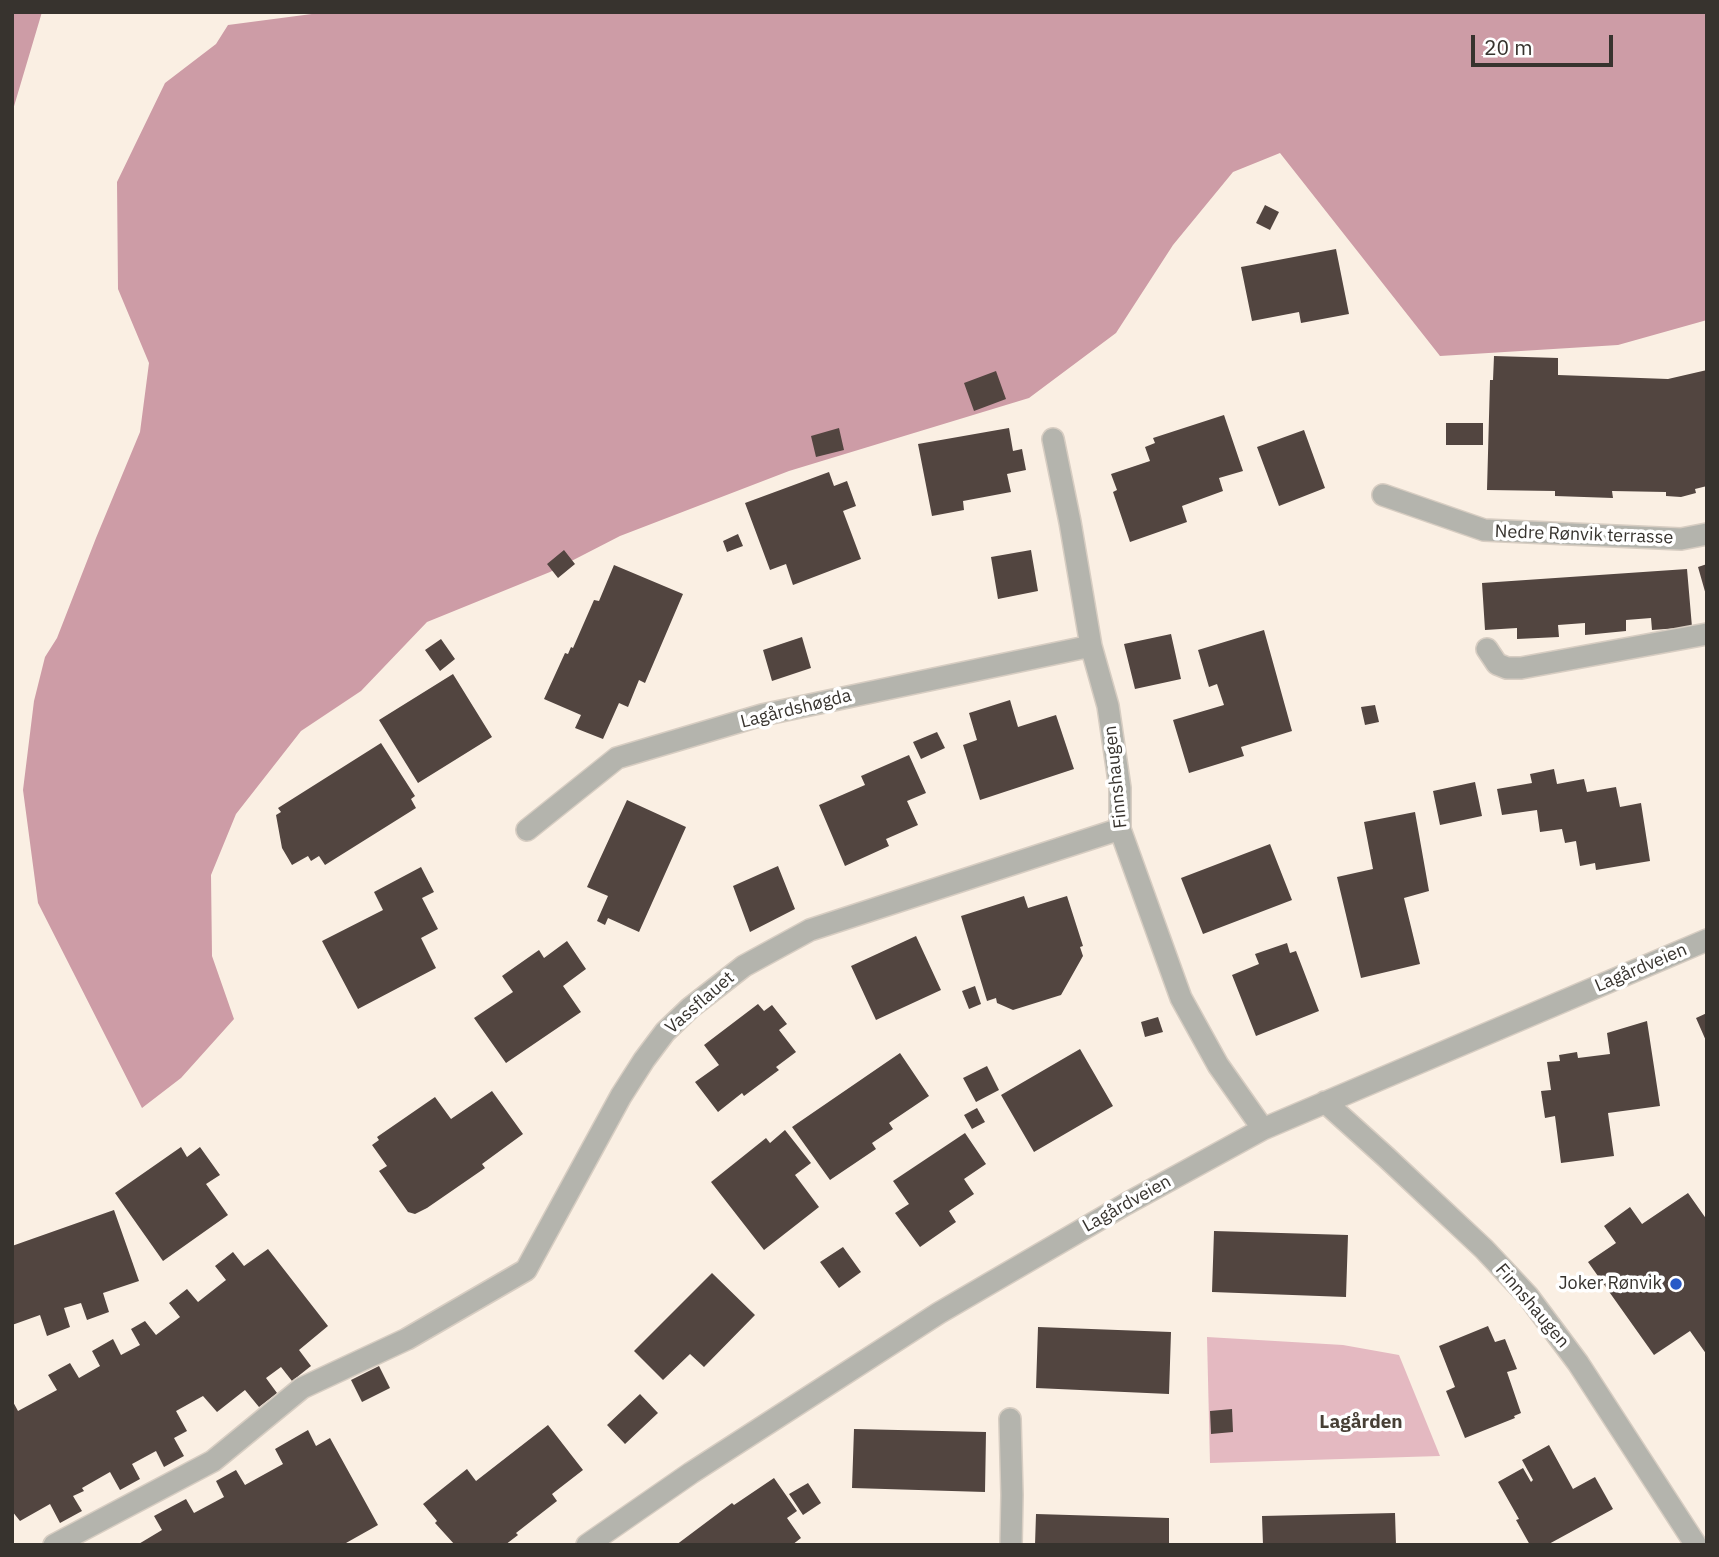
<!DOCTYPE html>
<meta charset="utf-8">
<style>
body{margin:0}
#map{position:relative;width:1719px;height:1557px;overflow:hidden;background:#faefe3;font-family:"IBM Plex Sans",sans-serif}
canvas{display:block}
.frame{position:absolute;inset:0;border:14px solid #37332e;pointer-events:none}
.scale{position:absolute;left:1471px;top:35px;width:142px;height:32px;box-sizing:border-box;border:4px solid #37332e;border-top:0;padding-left:9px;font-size:21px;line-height:24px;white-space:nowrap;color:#37332e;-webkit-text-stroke:5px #fff;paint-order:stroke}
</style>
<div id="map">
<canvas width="1719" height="1557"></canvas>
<div class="frame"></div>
<div class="scale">20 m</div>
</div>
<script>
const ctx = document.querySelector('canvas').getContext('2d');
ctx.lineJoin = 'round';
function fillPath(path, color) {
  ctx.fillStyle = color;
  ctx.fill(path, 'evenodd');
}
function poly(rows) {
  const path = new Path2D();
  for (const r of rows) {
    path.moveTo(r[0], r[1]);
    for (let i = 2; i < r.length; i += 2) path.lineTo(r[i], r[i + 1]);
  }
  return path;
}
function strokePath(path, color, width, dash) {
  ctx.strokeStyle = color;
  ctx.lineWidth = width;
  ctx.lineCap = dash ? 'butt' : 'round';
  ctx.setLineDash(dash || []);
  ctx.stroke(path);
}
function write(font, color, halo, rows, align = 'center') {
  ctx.font = font + ' "IBM Plex Sans",sans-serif';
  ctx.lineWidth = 7;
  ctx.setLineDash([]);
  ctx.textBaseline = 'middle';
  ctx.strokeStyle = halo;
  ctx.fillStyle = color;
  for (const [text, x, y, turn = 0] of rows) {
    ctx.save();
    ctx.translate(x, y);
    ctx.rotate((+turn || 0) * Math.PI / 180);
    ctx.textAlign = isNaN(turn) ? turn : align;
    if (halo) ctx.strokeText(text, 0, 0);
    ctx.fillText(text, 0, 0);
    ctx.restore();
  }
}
fillPath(poly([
 [1207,1337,1343,1345,1399,1355,1440,1456,1210,1463]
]), '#e4b9c1');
fillPath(poly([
 [12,12,42,12,12,113],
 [327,12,1707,12,1707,320,1618,345,1440,356,1280,153,1233,172,1173,245,1116,333,1029,398,789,471,620,536,550,572,427,622,361,691,301,731,236,814,211,875,212,956,234,1019,181,1078,142,1108,38,903,23,790,34,701,45,657,57,638,96,538,140,432,149,363,118,289,117,182,165,83,216,44,228,25]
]), '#cd9ca6');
fillPath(poly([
 [1265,205,1279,212,1270,230,1256,223],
 [1336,249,1349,314,1301,323,1299,312,1252,321,1241,267],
 [1494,356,1558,358,1558,375,1668,379,1707,370,1707,486,1695,489,1696,493,1681,497,1666,496,1666,492,1612,491,1613,498,1555,496,1555,491,1487,490,1490,380,1493,380],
 [996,371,1006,399,974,411,964,383],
 [1224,415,1243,471,1219,478,1223,491,1182,506,1187,522,1130,542,1113,492,1117,490,1111,474,1150,461,1145,447,1155,443,1153,438],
 [1446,423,1483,423,1483,445,1446,445],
 [839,428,844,450,816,457,811,436],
 [1009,428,1013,451,1022,449,1026,470,1007,474,1011,492,963,501,964,510,932,516,918,444],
 [1304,430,1325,488,1279,506,1257,447],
 [829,472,834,486,847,481,856,506,843,511,861,559,793,585,786,564,770,570,745,503],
 [738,534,743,546,727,552,723,541],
 [564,550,575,564,558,578,547,564],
 [1031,550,1038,591,998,599,991,557],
 [1707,564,1707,595,1706,595,1698,567],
 [614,565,683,594,645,683,639,680,628,707,619,703,603,739,575,728,581,715,544,699,565,653,568,654,571,647,573,648,594,600,599,601],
 [1687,569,1692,627,1652,630,1651,618,1626,620,1626,631,1585,635,1585,623,1558,625,1559,637,1517,639,1517,628,1485,630,1482,583],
 [1264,630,1292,731,1241,747,1244,756,1189,773,1173,720,1224,705,1217,684,1209,687,1198,650],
 [1171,634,1181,679,1135,689,1124,644],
 [802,637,811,668,772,681,763,650],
 [441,639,455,659,440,671,425,650],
 [453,674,492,737,418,783,379,720],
 [1010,700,1018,727,1056,715,1074,769,980,800,963,745,977,740,969,713],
 [1375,705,1379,722,1365,725,1361,707],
 [937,732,945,748,921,759,913,742],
 [381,743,415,796,411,799,416,808,325,865,319,856,311,861,308,856,292,865,282,848,276,815,281,812,278,808],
 [909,755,926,793,907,801,918,825,886,839,889,846,845,866,819,805,865,785,861,776],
 [1554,769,1557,784,1584,779,1587,792,1616,787,1620,807,1641,803,1650,861,1596,870,1595,863,1580,866,1576,841,1565,843,1562,829,1540,832,1537,810,1502,815,1497,789,1532,783,1530,774],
 [1475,782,1482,816,1440,825,1433,791],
 [627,800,686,827,639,932,608,918,605,925,597,921,608,896,587,887],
 [1415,812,1429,891,1404,898,1420,964,1361,978,1337,877,1373,869,1364,822],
 [1270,844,1292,900,1203,934,1181,878],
 [778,866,795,909,750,932,733,886],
 [421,867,434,892,422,898,438,929,421,938,436,968,358,1009,322,941,383,910,374,892],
 [1024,896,1028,908,1067,896,1083,946,1080,947,1083,956,1061,995,1013,1010,997,1003,996,998,987,1001,961,916],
 [916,936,941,990,876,1020,851,966],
 [567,941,586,969,563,986,581,1012,506,1063,474,1018,513,992,502,976,539,950,544,958],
 [1287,943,1290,953,1296,951,1319,1011,1256,1036,1232,975,1259,964,1255,954],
 [975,986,981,1004,969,1009,962,991],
 [758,1004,764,1011,772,1005,787,1024,779,1030,796,1052,776,1067,779,1070,744,1096,742,1093,718,1112,695,1082,719,1065,704,1045],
 [1707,1013,1707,1043,1696,1018],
 [1158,1017,1163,1032,1145,1037,1141,1022],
 [1647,1021,1660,1106,1608,1113,1614,1156,1561,1163,1555,1116,1545,1118,1541,1091,1551,1090,1547,1062,1560,1061,1559,1055,1577,1052,1578,1058,1610,1054,1607,1033],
 [1080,1049,1113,1106,1034,1152,1001,1095],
 [900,1053,929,1096,889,1123,893,1129,872,1143,876,1149,830,1180,792,1127],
 [987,1066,999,1090,976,1102,963,1078],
 [492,1091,523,1134,482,1164,485,1168,427,1208,415,1214,408,1212,379,1171,387,1166,372,1145,379,1140,377,1137,435,1097,451,1119],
 [977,1108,985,1122,972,1129,964,1115],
 [785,1130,811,1163,795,1175,819,1207,764,1250,711,1182,766,1138,770,1143],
 [965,1133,986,1164,964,1179,974,1194,949,1211,956,1222,920,1247,895,1213,909,1204,893,1181],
 [181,1147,187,1157,200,1147,220,1175,206,1184,228,1215,163,1261,115,1193],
 [1688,1193,1707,1220,1707,1355,1690,1331,1654,1355,1588,1262,1616,1243,1604,1226,1630,1207,1642,1224],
 [114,1210,139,1281,103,1293,109,1312,87,1320,81,1303,64,1308,70,1327,47,1336,40,1315,12,1325,12,1246],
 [1214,1231,1348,1235,1346,1297,1212,1292],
 [843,1247,861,1272,839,1288,820,1262],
 [268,1249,328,1326,299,1350,311,1366,292,1381,281,1367,266,1378,277,1393,259,1407,245,1390,217,1412,203,1396,176,1411,187,1431,174,1438,184,1456,164,1467,156,1451,132,1464,140,1479,120,1490,110,1472,82,1488,84,1491,73,1496,82,1511,60,1523,50,1504,20,1521,12,1511,12,1400,18,1411,57,1390,48,1375,70,1363,79,1378,100,1366,92,1351,113,1339,121,1355,140,1345,131,1329,145,1321,156,1335,180,1317,169,1303,187,1289,198,1302,226,1280,215,1266,233,1252,244,1266],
 [712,1273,755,1315,704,1367,690,1354,663,1380,634,1351],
 [1488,1326,1495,1342,1505,1339,1517,1369,1507,1372,1521,1413,1514,1416,1515,1418,1465,1438,1446,1391,1455,1387,1439,1346],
 [1038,1327,1171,1332,1169,1394,1036,1388],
 [379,1366,390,1388,362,1402,351,1380],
 [640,1394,658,1413,625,1444,607,1425],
 [1232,1409,1233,1432,1211,1434,1210,1411],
 [548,1425,583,1470,552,1494,557,1501,516,1533,518,1535,505,1545,455,1545,435,1523,437,1521,423,1504,467,1469,476,1481],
 [854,1429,986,1432,985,1492,852,1488],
 [308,1430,316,1446,330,1438,378,1525,346,1543,348,1545,137,1545,162,1530,154,1516,186,1499,194,1513,224,1497,216,1481,236,1470,245,1485,283,1464,275,1449],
 [1549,1445,1573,1489,1595,1477,1613,1509,1547,1545,1530,1545,1516,1520,1519,1519,1498,1482,1523,1468,1531,1482,1533,1480,1522,1460],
 [774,1478,797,1511,787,1518,801,1538,792,1545,676,1545,732,1503,734,1505],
 [808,1483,821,1503,803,1515,789,1494],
 [1395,1513,1396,1545,1263,1545,1262,1516],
 [1036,1514,1169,1518,1169,1545,1035,1545]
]), '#524540');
const lane = poly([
 [1383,495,1484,530,1681,539,1707,534],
 [1487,649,1497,664,1507,668,1521,668,1707,634]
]);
const street = poly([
 [1053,439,1070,522,1091,646,1108,706,1120,788,1120,829,1181,998,1218,1065,1263,1129],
 [527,830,617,758,762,715,1091,646],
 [1325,1102,1386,1157,1484,1249,1528,1296,1578,1363,1696,1545],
 [1010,1419,1012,1495,1011,1545],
 [54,1545,213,1461,302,1388,407,1339,526,1270,621,1096,644,1060,665,1032,690,1008,744,966,810,930,1120,829],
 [587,1545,691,1473,939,1313,1126,1204,1263,1129,1707,940]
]);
strokePath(lane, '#d7cdc2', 24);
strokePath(street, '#d7cdc2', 24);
strokePath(lane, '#b4b4ad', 21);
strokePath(street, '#b4b4ad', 21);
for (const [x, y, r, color] of [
 [1676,1284,7,"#2859c7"]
]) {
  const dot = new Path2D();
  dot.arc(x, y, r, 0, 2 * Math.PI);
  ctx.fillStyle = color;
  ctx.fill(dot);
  strokePath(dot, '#fff', 2.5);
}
write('18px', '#37332e', '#fff', [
 ["Nedre Rønvik terrasse",1584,535,2],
 ["Lagårdshøgda",796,709,-14],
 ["Finnshaugen",1116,777,-96],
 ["Lagårdveien",1641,968,-23],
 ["Vassflauet",700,1003,-41],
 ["Lagårdveien",1127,1204,-29],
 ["Finnshaugen",1532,1306,50]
]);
write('18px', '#37332e', '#fff', [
 ["Joker Rønvik",1662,1284]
], 'right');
write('bold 19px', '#473f35', '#fff', [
 ["Lagården",1361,1423]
]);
</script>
